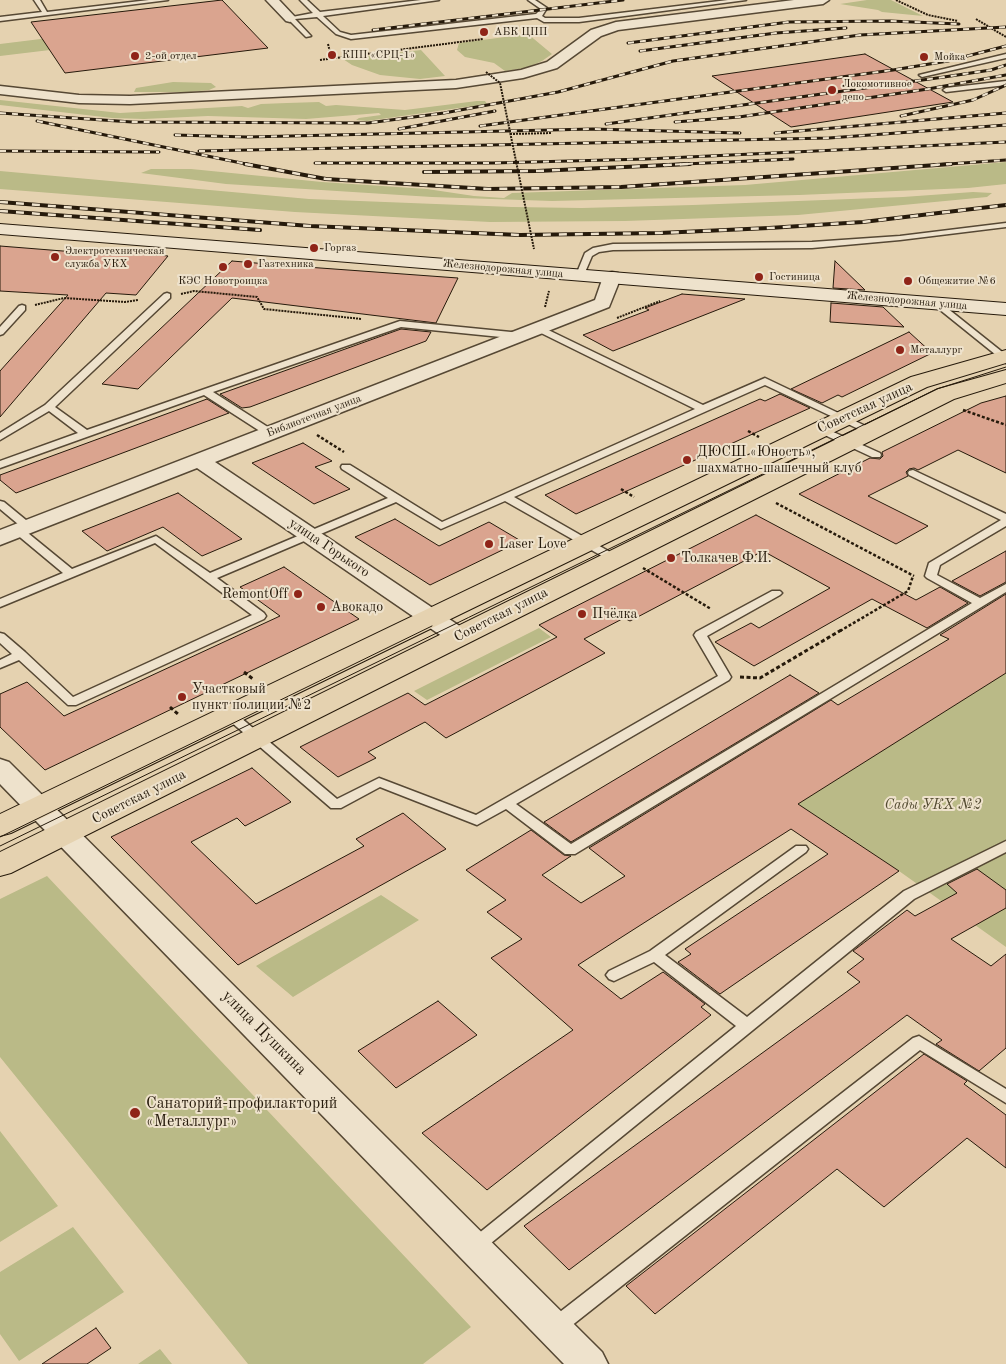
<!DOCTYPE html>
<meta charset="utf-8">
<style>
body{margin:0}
canvas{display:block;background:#e5d2b0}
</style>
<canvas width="1006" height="1364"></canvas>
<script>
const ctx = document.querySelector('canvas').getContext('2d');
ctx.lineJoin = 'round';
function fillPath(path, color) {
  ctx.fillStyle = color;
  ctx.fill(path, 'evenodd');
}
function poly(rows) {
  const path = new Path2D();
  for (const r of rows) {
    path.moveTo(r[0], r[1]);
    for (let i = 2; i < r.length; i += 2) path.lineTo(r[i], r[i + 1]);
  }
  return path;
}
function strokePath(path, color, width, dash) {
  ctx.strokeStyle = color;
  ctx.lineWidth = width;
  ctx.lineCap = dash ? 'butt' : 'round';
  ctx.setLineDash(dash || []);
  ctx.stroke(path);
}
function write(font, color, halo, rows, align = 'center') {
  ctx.font = font + ' "Old Standard TT",serif';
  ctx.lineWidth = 4;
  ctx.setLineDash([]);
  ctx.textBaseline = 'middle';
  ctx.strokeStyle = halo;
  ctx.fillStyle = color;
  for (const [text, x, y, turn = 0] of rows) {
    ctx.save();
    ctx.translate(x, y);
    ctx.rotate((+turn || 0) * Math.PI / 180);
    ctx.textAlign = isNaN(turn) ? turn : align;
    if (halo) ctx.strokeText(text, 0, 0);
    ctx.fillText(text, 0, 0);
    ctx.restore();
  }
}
fillPath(poly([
 [867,0,891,0,923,16,882,12,878,10,840,4],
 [203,19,125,41,0,56,0,44],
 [528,34,552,54,542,61,526,68,505,71,494,63,465,57,457,50,459,43],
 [421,50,445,76,420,79,380,75,352,65,343,59],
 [173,82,211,83,216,87,209,90,190,92,134,92,136,88],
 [0,100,120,113,242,106,248,108,261,104,287,103,319,102,326,106,336,105,405,110,477,101,485,101,487,104,367,121,356,120,359,118,381,115,379,113,306,119,208,116,144,119,112,118,0,105],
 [1006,162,1006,184,968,188,799,195,552,201,432,197,226,184,141,173,151,169,191,169,322,182,427,189,474,196,504,198,512,193,745,185],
 [0,171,309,199,512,207,582,208,693,205,903,197,973,192,992,193,987,197,798,215,625,221,490,222,295,212,0,189],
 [539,628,551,637,427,700,414,691],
 [1006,673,1006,947,899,871,798,804],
 [47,876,471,1327,423,1364,248,1364,0,1057,0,899],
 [381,895,419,920,293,997,256,966],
 [0,1131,58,1206,0,1242],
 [73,1227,124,1292,19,1361,0,1334,0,1272],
 [160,1349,172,1364,138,1364]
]), '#baba87');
const building = poly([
 [222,0,268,48,65,73,31,22,222,0],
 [865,54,953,102,791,127,712,76,865,54],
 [0,246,113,255,117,251,168,256,136,295,106,293,0,417,0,371,68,295,0,291,0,246],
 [232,261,279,265,458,278,436,323,232,298,138,389,102,384,232,261],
 [835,261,865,290,833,288,835,261],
 [682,294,745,299,613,351,583,335,649,310,645,308,682,294],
 [831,303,883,307,904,327,830,322,831,303],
 [401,329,431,332,426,341,250,407,242,408,220,394,401,329],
 [909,332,932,353,842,397,838,395,822,403,791,389,909,332],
 [780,394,810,408,576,514,545,495,760,399,765,401,780,394],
 [1006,396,1006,473,958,450,918,470,914,468,909,469,906,472,908,476,868,496,928,526,896,544,799,494,870,458,880,459,883,456,882,452,981,403,1006,396],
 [207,399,229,413,16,493,0,480,0,475,207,399],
 [303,443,332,461,315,467,350,489,314,504,252,463,303,443],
 [178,493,242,539,202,556,163,527,107,551,82,531,178,493],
 [756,515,916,600,940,587,968,603,927,628,872,599,754,666,715,642,751,623,759,628,830,588,763,551,630,621,624,618,584,639,605,653,446,738,425,722,368,752,376,758,338,777,300,747,408,693,425,705,557,637,539,625,756,515],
 [395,519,439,546,489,522,521,541,430,585,355,537,395,519],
 [1006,551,1006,582,980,596,952,581,1006,551],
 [284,567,359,619,45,770,0,727,0,694,27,682,64,716,280,616,240,587,284,567],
 [1006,594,1006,673,798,804,899,871,720,994,678,962,691,954,685,949,828,854,791,829,578,965,621,999,663,972,705,1004,701,1007,711,1015,487,1190,422,1133,573,1030,491,958,522,939,487,912,506,900,466,870,531,830,564,855,571,856,542,875,581,903,625,876,589,848,831,700,838,705,949,639,940,635,1006,594],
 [790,675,819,693,571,842,544,822,790,675],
 [252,768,291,802,245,826,237,818,191,842,256,904,364,846,356,839,403,813,446,849,238,965,111,837,252,768],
 [977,869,1006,890,1006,908,951,939,991,966,1006,954,1006,1048,979,1071,936,1044,942,1040,907,1015,569,1270,524,1226,860,982,847,972,864,959,853,951,907,910,915,916,957,893,947,884,977,869],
 [438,1001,477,1035,396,1088,358,1051,438,1001],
 [924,1054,967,1081,964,1084,1006,1115,1006,1168,967,1138,884,1207,837,1169,655,1314,626,1286,924,1054],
 [96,1328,111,1348,87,1364,42,1364,96,1328]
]);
fillPath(building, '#daa48f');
strokePath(building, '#261a0b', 1);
const lane = poly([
 [34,0,40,0,47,12,149,0,168,0,0,21,0,17,42,12,34,0],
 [300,0,307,0,320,12,421,0,439,0,323,16,340,32,351,35,536,14,541,9,528,0,535,0,547,8,542,16,545,18,579,18,728,0,746,0,579,22,544,22,537,18,351,39,336,34,317,17,295,19,311,36,306,37,287,18,313,13,300,0],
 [1006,54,1006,58,922,77,919,75,1006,54],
 [1006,81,1006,85,946,92,943,90,946,88,1006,81],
 [1006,223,1006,227,900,240,812,248,613,250,599,252,592,256,583,277,576,275,585,253,593,248,613,244,812,242,900,236,1006,223],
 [167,293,170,294,170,298,55,407,87,430,400,321,521,333,526,336,521,339,401,327,213,392,274,431,274,435,266,435,204,395,0,468,0,461,78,433,49,411,0,440,0,433,45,405,164,294,167,293],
 [937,300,1006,355,1006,363,934,305,933,303,937,300],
 [22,305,25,306,25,310,3,334,0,335,0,327,19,306,22,305],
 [540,326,703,405,765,378,876,431,875,433,867,433,765,385,514,497,617,556,619,558,617,560,609,560,505,501,441,529,396,502,217,578,264,613,266,616,264,619,76,705,68,705,19,660,0,668,0,660,12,654,0,643,0,633,4,634,25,652,73,697,252,615,155,543,0,607,0,599,63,573,15,533,13,531,15,529,23,529,72,569,156,536,210,573,388,498,342,469,341,467,342,465,350,465,442,522,695,409,537,331,535,329,540,326],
 [820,426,880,453,881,455,880,457,872,457,816,431,815,429,820,426],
 [913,470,1006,514,1006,526,940,565,937,575,980,598,1006,584,1006,592,575,854,565,854,506,809,477,825,380,787,341,808,331,808,223,715,224,712,234,712,337,799,379,778,476,815,718,676,694,635,696,632,772,591,780,591,782,593,780,595,707,636,731,677,729,680,516,804,571,844,972,603,927,578,925,576,929,563,1001,520,909,475,908,473,909,471,913,470],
 [0,501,4,502,32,525,34,527,32,529,24,529,0,509,0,501],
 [1006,841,1006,852,914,899,480,1252,474,1255,468,1252,465,1247,468,1242,736,1026,654,962,614,981,609,979,606,975,609,971,650,951,796,846,806,846,808,849,806,852,665,955,747,1017,904,891,1006,841],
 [919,1036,1006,1089,1006,1103,920,1050,561,1334,554,1336,547,1334,545,1328,547,1322,913,1038,919,1036]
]);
const street = poly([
 [266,0,279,0,296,18,290,22,286,21,266,0],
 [794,0,829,0,823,4,618,30,601,36,557,68,523,78,456,88,130,104,79,103,0,94,0,86,79,95,130,96,456,80,521,70,547,62,591,30,616,22,794,0],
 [612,272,618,273,621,277,609,307,215,462,467,631,470,636,467,641,458,643,449,641,197,468,0,545,0,530,595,300,603,277,606,273,612,272],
 [0,759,9,762,602,1352,608,1364,564,1364,0,784,0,759]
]);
const secondary = poly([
 [0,224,1006,303,1006,315,0,234,0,224]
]);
const primary = poly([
 [1006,350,1006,363,927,387,11,833,0,836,0,814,911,377,1006,350],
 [1006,370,1006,383,954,399,11,873,0,876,0,852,938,389,1006,370]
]);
strokePath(lane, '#564834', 3);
strokePath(street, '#564834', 3);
strokePath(secondary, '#261a0b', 2);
strokePath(primary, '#261a0b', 2);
strokePath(poly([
 [896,0,928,15,958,21],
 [976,19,1006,37],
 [328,44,330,52],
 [320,60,483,39],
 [510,134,552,133],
 [181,294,194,291,257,297,264,309,362,319],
 [35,305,64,298,125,302,138,300],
 [545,307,549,291],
 [617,318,660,301]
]), '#261a0b', 2, [2, 1]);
strokePath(poly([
 [963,410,1006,425],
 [748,431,759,437],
 [317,435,344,452],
 [621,489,634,497],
 [776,503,914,576],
 [643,568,711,609],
 [840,631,908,591,913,576]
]), '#261a0b', 2.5, [3, 2]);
strokePath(poly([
 [244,672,253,679],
 [740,677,760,678,843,629],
 [170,707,179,715]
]), '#261a0b', 3, [4, 2.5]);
fillPath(lane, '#eee2cc');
fillPath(street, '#eee2cc');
fillPath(secondary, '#eee2cc');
fillPath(primary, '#e5d2b0');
strokePath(poly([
 [0,837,432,626],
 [0,846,937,389,1006,367]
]), '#261a0b', 1);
const railFar1 = poly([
 [373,30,623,0],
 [628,43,789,22,890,21,959,24],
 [640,51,776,33,846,28],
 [0,113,132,122,368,123,444,113,558,92,673,61,860,35,1006,27],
 [901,116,973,100,1006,85],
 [37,121,251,165],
 [675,122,739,117,928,89,1006,75],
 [606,124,944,77,991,70,1006,65],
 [480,126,893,70,948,61,1006,46],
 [399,129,495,111],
 [775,133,1006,113],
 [175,135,247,137,593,129,740,133],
 [0,151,159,152],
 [199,151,829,138,1006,125],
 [315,163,493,163,646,159,1006,142],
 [663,165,793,159],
 [934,165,1006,160]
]);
const rail = poly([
 [245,164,326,179,488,189,621,187,951,164],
 [424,172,537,171,690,164],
 [0,202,310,226,520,235,660,233,769,228,863,222,1006,205],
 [0,211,260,230]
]);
strokePath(railFar1, '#261a0b', 3);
strokePath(rail, '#261a0b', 4);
strokePath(railFar1, '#eee2cc', 2, [6]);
strokePath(rail, '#eee2cc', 2.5, [8]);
strokePath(poly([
 [486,72,500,83,534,249]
]), '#261a0b', 2, [2, 1]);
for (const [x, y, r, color] of [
 [484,32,5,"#8f2418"],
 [332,55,5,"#8f2418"],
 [135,56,5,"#8f2418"],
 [924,57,5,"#8f2418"],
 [832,90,5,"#8f2418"],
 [314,248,5,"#8f2418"],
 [55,257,5,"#8f2418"],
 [248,264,5,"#8f2418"],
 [223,267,5,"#8f2418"],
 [759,277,5,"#8f2418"],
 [908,281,5,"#8f2418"],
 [900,350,5,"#8f2418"],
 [687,460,5,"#8f2418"],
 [489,544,5,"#8f2418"],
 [671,558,5,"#8f2418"],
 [298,594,5,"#8f2418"],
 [321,607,5,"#8f2418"],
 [582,614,5,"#8f2418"],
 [182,697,5,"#8f2418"],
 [135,1113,6,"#8f2418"]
]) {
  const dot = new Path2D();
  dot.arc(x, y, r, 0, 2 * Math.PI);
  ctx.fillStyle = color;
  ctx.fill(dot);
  strokePath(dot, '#eee2cc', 2);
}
write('11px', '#261a0b', '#eee2cc', [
 ["АБК ЦПП",494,32],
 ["КПП «СРЦ-1»",342,55],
 ["2-ой отдел",145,56],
 ["Мойка",934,57],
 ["Локомотивное",842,84],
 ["депо",842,97],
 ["Горгаз",324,248],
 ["Электротехническая",65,251],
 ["служба УКХ",65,264],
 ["Газтехника",258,264],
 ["Гостиница",769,277],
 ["КЭС Новотроицка",223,281,"center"],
 ["Общежитие №6",918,281],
 ["Металлург",910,350]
], 'left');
write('11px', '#261a0b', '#eee2cc', [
 ["Железнодорожная улица",503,269,5],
 ["Железнодорожная улица",907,301,5],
 ["Библиотечная улица",314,416,-21]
]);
write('14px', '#261a0b', '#eee2cc', [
 ["Советская улица",865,408,-25],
 ["улица Горького",329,548,34],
 ["Советская улица",501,615,-27],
 ["Советская улица",139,797,-27]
]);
write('14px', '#261a0b', '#eee2cc', [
 ["ДЮСШ «Юность»,",697,452],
 ["шахматно-шашечный клуб",697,468],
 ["Laser Love",499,544],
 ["Толкачев Ф.И.",681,558],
 ["RemontOff",288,594,"right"],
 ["Авокадо",331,607],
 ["Пчёлка",592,614],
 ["Участковый",192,689],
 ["пункт полиции №2",192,705]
], 'left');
write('italic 14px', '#524a30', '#eee2cc', [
 ["Сады УКХ №2",933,805]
]);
write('16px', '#261a0b', '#eee2cc', [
 ["улица Пушкина",264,1033,45]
]);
write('16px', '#261a0b', '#eee2cc', [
 ["Санаторий-профилакторий",146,1104],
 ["«Металлург»",146,1122]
], 'left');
</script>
